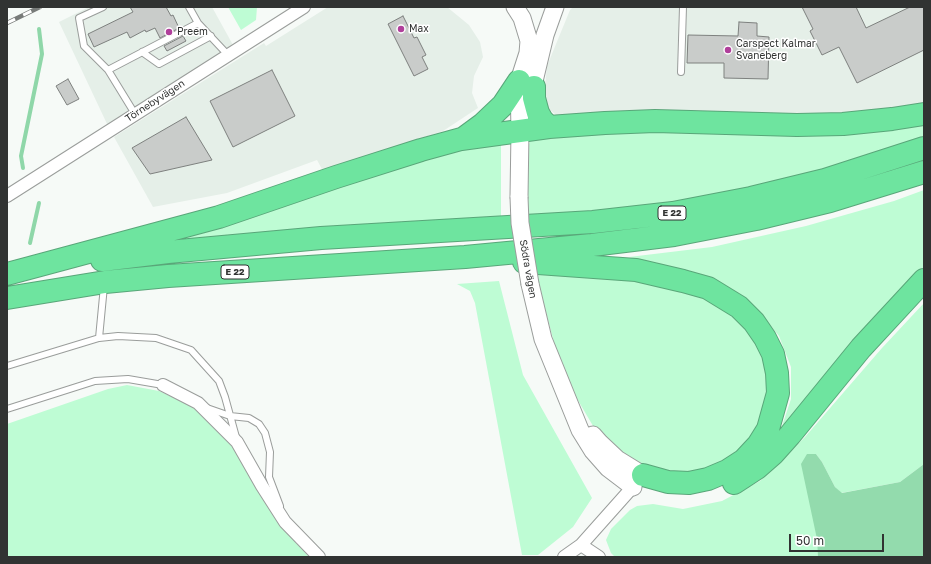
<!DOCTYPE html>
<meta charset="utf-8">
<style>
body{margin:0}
#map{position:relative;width:931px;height:564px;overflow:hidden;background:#f6faf7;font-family:"Golos Text",sans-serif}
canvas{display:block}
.frame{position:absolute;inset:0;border:8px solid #313332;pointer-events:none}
.scale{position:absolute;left:789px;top:534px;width:95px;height:18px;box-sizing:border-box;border:2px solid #313332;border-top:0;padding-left:5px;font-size:12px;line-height:14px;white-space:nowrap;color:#313332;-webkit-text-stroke:3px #fff;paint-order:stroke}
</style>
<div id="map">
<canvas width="931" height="564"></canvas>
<div class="frame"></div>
<div class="scale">50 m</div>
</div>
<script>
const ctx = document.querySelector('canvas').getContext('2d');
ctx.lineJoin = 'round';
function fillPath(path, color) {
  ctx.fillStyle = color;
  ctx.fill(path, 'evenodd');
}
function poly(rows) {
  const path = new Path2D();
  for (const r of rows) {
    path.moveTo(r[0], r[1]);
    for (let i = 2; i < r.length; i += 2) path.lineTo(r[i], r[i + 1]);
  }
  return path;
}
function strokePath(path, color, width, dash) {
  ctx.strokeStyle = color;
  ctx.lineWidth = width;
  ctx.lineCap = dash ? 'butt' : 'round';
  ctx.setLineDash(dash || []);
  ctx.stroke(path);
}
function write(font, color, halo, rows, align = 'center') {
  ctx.font = font + ' "Golos Text",sans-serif';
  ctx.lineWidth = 3;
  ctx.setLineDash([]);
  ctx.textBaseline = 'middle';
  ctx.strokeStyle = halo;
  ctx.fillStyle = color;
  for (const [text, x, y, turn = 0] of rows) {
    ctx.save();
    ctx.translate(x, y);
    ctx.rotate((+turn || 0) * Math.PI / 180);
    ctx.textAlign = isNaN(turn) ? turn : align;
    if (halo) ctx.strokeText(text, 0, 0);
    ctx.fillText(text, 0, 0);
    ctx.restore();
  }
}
fillPath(poly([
 [89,7,212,7,233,45,108,126,59,22],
 [328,7,447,7,469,25,480,42,483,57,474,76,472,93,478,108,443,131,323,171,317,160,227,193,153,207,114,137,264,43,266,46],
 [573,7,924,7,924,104,853,114,563,119,556,115,548,108,544,96,547,66,570,10]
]), '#e5efe8');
fillPath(poly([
 [228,7,257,7,256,20,241,30],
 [924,123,924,138,850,162,783,180,710,195,647,206,527,218,527,151,530,141,538,136],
 [501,145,501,219,140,247,448,150],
 [924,190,924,267,873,320,778,438,791,399,791,367,779,336,761,314,731,289,697,273,629,257,712,247,806,226,894,201],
 [536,275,596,276,637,281,704,298,727,310,750,330,761,346,770,390,766,414,738,455,692,475,645,469,618,453,596,431,576,397,556,350],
 [499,281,523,375,592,498,573,527,538,555,522,555,475,303,470,291,457,284],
 [924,303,924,464,900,482,841,493,835,487,822,462,816,454,818,557,615,557,611,553,606,540,611,529,630,510,637,506,653,504,683,509,722,501,760,481,805,437,882,348],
 [127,385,159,391,194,407,233,444,281,526,309,557,7,557,7,424,108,389]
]), '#befcd4');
fillPath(poly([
 [807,454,816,454,822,462,835,487,842,493,900,482,924,464,924,557,818,557,817,539,801,464]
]), '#93dbad');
strokePath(poly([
 [23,168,21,156,42,54,39,29],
 [30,243,39,203]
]), '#8fd7a9', 4);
const building = poly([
 [130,7,166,7,171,16,173,15,179,28,160,38,155,28,146,32,145,30,130,38,127,32,94,47,88,34,133,12,130,7],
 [802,7,856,7,866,28,910,7,924,7,924,50,857,83,839,47,822,55,810,31,813,29,802,7],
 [403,16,414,38,417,37,426,55,422,57,428,69,414,76,388,24,403,16],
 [739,22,757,23,757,36,769,37,768,79,724,78,724,63,687,63,688,35,738,36,739,22],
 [183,36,186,41,167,51,164,46,183,36],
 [272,70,295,116,233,147,210,101,272,70],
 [68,79,79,99,67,105,56,86,68,79],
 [186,117,212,160,150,174,132,148,186,117]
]);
fillPath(building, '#c9ccca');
strokePath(building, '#7e817f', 1);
const lane = poly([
 [103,7,79,18,84,46,108,70],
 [189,7,198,23],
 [142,52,159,64,211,36],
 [681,72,683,7],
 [135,114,108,70,198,23,228,55],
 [99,338,104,286],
 [7,366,99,338,118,336,156,338,191,350,219,381,225,397,236,437],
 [207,408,230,416,249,418,259,424,265,433,270,452,269,477,280,506],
 [7,409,95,381,128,379,163,385]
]);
const street = poly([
 [7,196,304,7],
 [163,385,198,403,237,442,262,486,285,522,319,557],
 [581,545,599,557],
 [564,557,581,545,638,481]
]);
const secondary = poly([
 [515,7,522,18,529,41,528,53,519,81,520,131,519,197],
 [530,98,545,35,555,7],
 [530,284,543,339,580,430,593,451,608,468,633,487],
 [593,435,600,443,617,459,643,475]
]);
const highway = poly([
 [534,87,534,98,538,113,542,120,549,127],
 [464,138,483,124,503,105,519,81],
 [102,260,168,252,321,238,593,222,673,213,751,198,825,180,924,148],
 [524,262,636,270,683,281,708,288,739,307,754,322,765,338,773,354,777,373,778,393,768,429,758,445,744,460,727,471,708,479,689,483,668,482,643,475],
 [7,274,219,217,336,177,421,150,461,139,549,127,605,123,655,121,797,125,843,124,892,119,924,114],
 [7,298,105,282,168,276,465,257,592,245,674,235,756,219,830,201,924,172],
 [734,483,757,468,773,454,790,435,861,348,924,280]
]);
strokePath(lane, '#9a9d9b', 8);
strokePath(street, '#9a9d9b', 14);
strokePath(secondary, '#9a9d9b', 19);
strokePath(highway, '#59a679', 24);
strokePath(lane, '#fff', 6);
strokePath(street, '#fff', 12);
strokePath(secondary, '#fff', 17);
strokePath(highway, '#6ee49f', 22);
const rail = poly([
 [7,23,40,7]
]);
strokePath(rail, '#787b79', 4.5);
strokePath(rail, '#fff', 3, [9]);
const secondaryBridge = poly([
 [519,197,520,223,530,284]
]);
strokePath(secondaryBridge, '#9a9d9b', 19, []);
strokePath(secondaryBridge, '#fff', 17);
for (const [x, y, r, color] of [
 [401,29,4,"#b03f9b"],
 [169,32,4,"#b03f9b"],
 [728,50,4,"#b03f9b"]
]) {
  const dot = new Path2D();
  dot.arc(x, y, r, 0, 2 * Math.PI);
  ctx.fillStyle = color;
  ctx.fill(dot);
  strokePath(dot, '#fff', 1.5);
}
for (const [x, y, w] of [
 [672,213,28],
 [235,272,28]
]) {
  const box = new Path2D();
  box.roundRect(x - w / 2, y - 7, w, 14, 3);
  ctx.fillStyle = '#fff';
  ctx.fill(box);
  strokePath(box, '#313332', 1);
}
write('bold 9px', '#313332', null, [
 ["E 22",672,213],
 ["E 22",235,272]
]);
write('10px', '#313332', '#fff', [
 ["Max",409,29],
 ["Preem",177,32],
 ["Carspect Kalmar",736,44],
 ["Svaneberg",736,56]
], 'left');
write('10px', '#313332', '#fff', [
 ["Törnebyvägen",155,101,-33],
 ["Södra vägen",528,269,80]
]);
</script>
